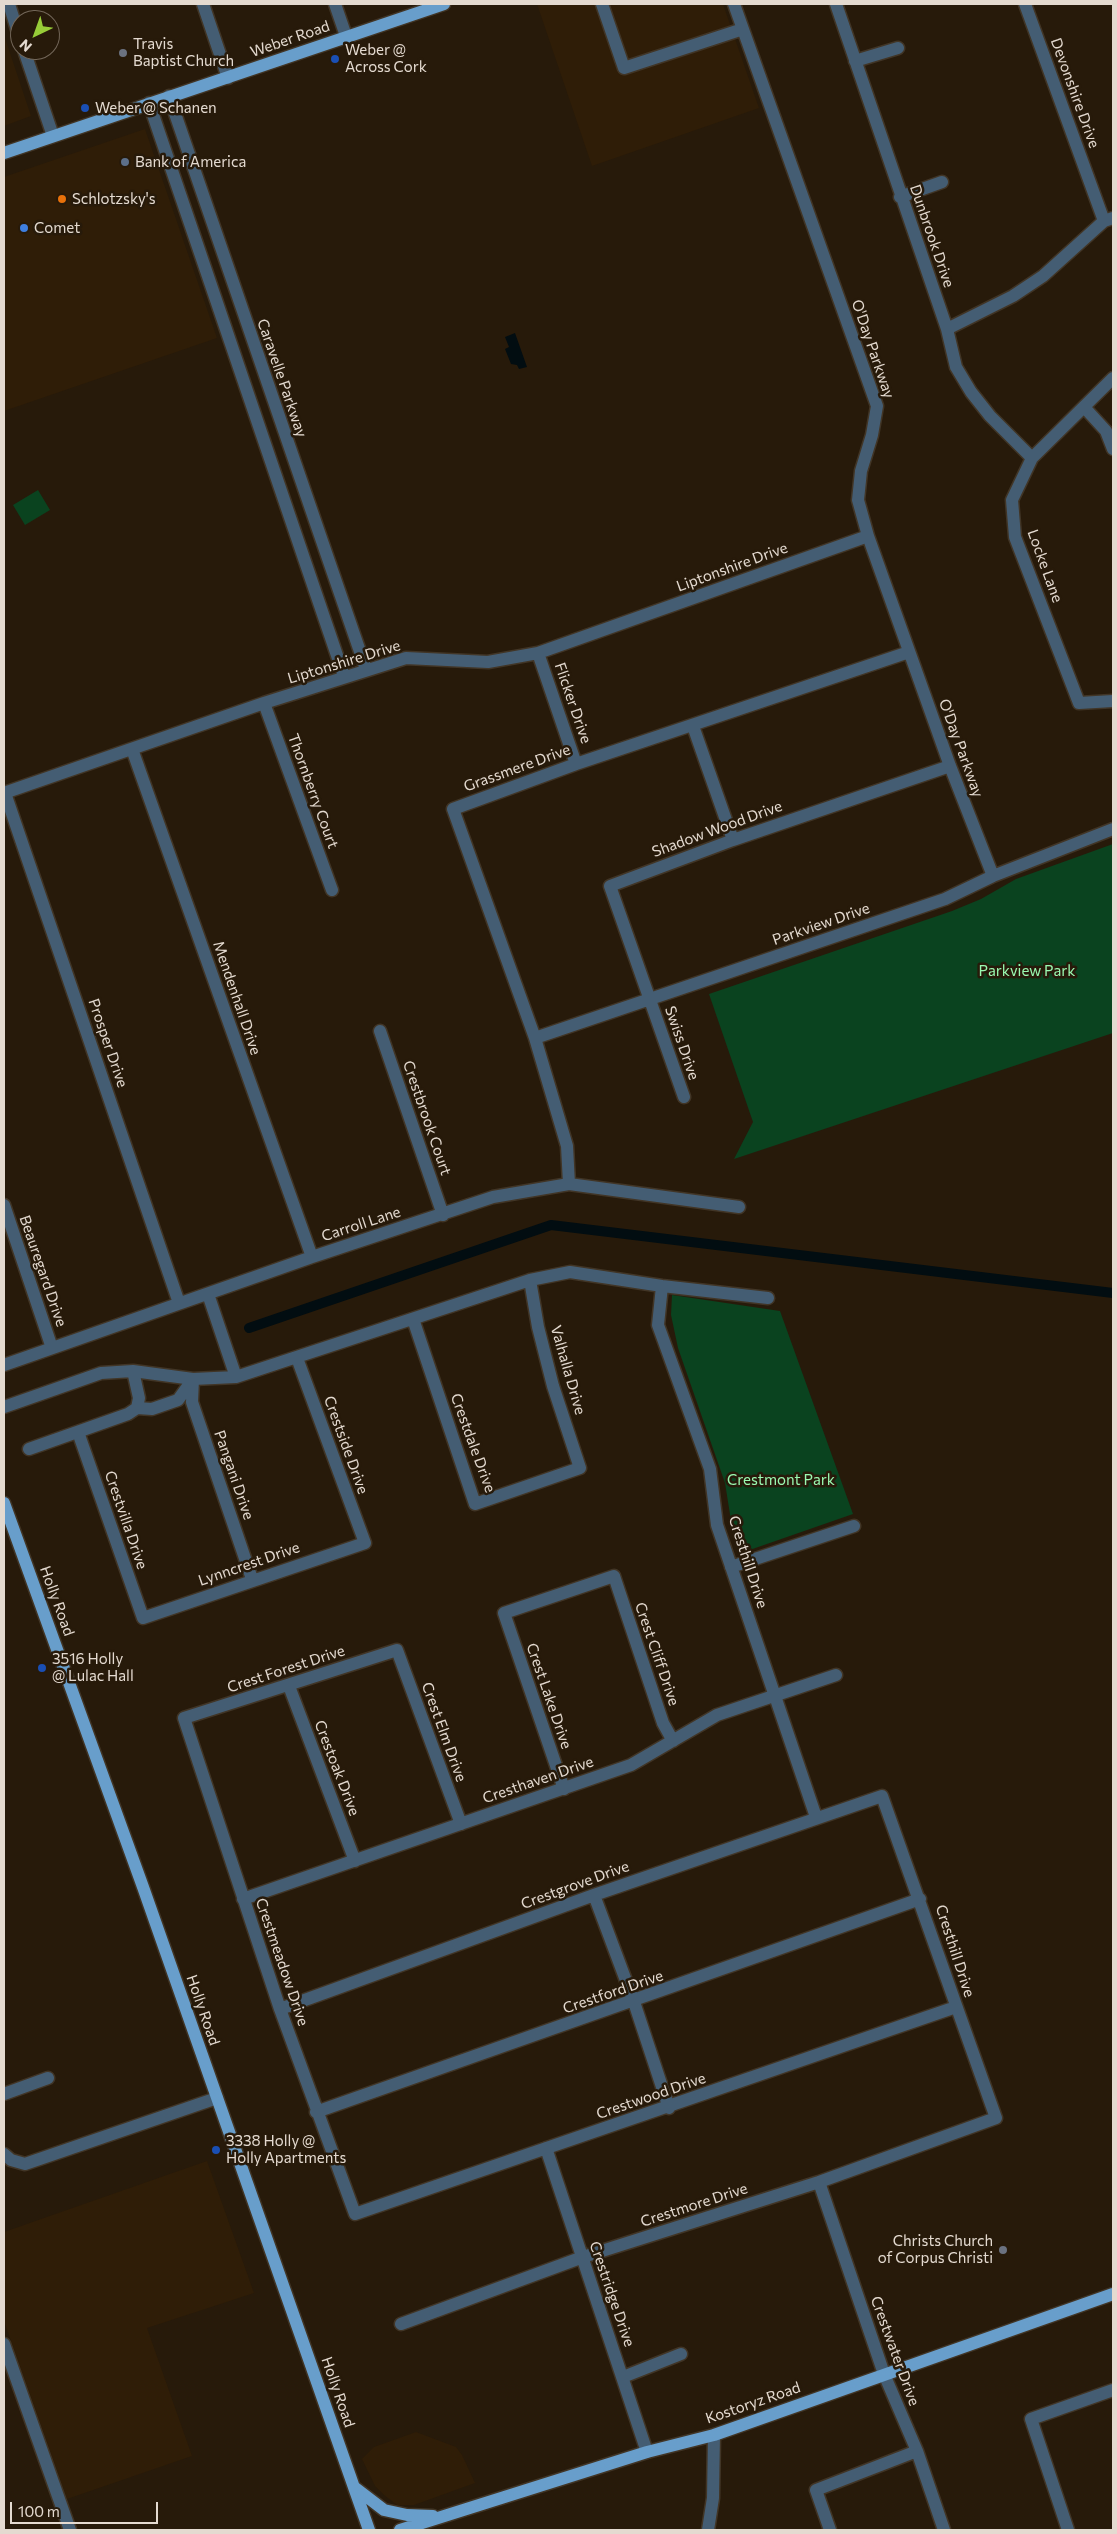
<!DOCTYPE html>
<style>
body{margin:0}
#map{position:relative;width:1117px;height:2534px;overflow:hidden;background:#271a0a;font-family:Commissioner,sans-serif}
canvas{display:block}
.frame{position:absolute;inset:0;border:5px solid #e4dad0;pointer-events:none}
.north{position:absolute;left:10px;top:10px;width:50px;height:50px;box-sizing:border-box;background:#271a0a;border:1px solid #736759;border-radius:50%;rotate:222deg;font-size:14px;font-weight:700;line-height:20px;text-align:center;color:#e4dad0}
.north::after{content:'';display:block;margin:auto;width:18px;height:22px;background:#97cc38;clip-path:polygon(50% 0,100% 100%,50% 72%,0 100%)}
.scale{position:absolute;left:10px;top:2502px;width:148px;height:22px;box-sizing:border-box;border:2px solid #e4dad0;border-top:0;padding-left:6px;font-size:15px;line-height:18px;white-space:nowrap;color:#e4dad0;-webkit-text-stroke:4px #271a0a;paint-order:stroke}
</style>
<div id="map">
<canvas width="1117" height="2534"></canvas>
<div class="frame"></div>
<div class="north">N</div>
<div class="scale">100 m</div>
</div>
<script>
const ctx = document.querySelector('canvas').getContext('2d');
ctx.lineJoin = 'round';
function fillPath(path, color) {
  ctx.fillStyle = color;
  ctx.fill(path, 'evenodd');
}
function poly(rows) {
  const path = new Path2D();
  for (const r of rows) {
    path.moveTo(r[0], r[1]);
    for (let i = 2; i < r.length; i += 2) path.lineTo(r[i], r[i + 1]);
  }
  return path;
}
function strokePath(path, color, width, dash) {
  ctx.strokeStyle = color;
  ctx.lineWidth = width;
  ctx.lineCap = dash ? 'butt' : 'round';
  ctx.setLineDash(dash || []);
  ctx.stroke(path);
}
function write(font, color, halo, rows, align = 'center') {
  ctx.font = font + ' Commissioner,sans-serif';
  ctx.lineWidth = 5;
  ctx.setLineDash([]);
  ctx.textBaseline = 'middle';
  ctx.strokeStyle = halo;
  ctx.fillStyle = color;
  for (const [text, x, y, turn = 0] of rows) {
    ctx.save();
    ctx.translate(x, y);
    ctx.rotate((+turn || 0) * Math.PI / 180);
    ctx.textAlign = isNaN(turn) ? turn : align;
    if (halo) ctx.strokeText(text, 0, 0);
    ctx.fillText(text, 0, 0);
    ctx.restore();
  }
}
fillPath(poly([
 [537,4,723,4,759,108,592,166],
 [4,35,31,116,4,126],
 [145,129,217,338,4,411,4,177],
 [207,2161,254,2293,147,2328,192,2456,67,2499,4,2321,4,2232],
 [416,2432,456,2447,462,2455,475,2483,414,2505,397,2505,384,2495,375,2486,362,2459,374,2447]
]), '#2f1d07');
fillPath(poly([
 [38,490,50,510,25,525,13,505],
 [1113,844,1113,1033,734,1159,753,1122,709,994,952,911,981,899,1016,879],
 [672,1295,780,1311,853,1514,741,1553,733,1533,725,1483,678,1348,671,1315]
]), '#0a431f');
fillPath(poly([
 [515,333,527,367,519,369,517,365,511,364,505,349,509,347,505,337]
]), '#020d11');
strokePath(poly([
 [249,1328,551,1225,1113,1293]
]), '#020d11', 10);
const minor = poly([
 [9,4,20,39],
 [203,4,228,78],
 [335,4,346,36],
 [602,4,624,68,743,29],
 [734,4,877,406,872,435,861,471,858,500,868,536,950,766,993,876],
 [836,4,947,329,956,367,971,392,990,416,1032,458],
 [1025,4,1104,221],
 [24,50,53,136],
 [855,61,898,48],
 [169,96,366,669],
 [149,103,344,676],
 [900,197,942,182],
 [947,329,1013,296,1043,276,1104,221,1113,218],
 [1113,378,1032,458,1012,500,1015,537,1079,703,1113,701],
 [1084,407,1106,431,1113,449],
 [538,653,576,764],
 [264,703,332,890],
 [693,726,733,840],
 [132,749,312,1257],
 [4,793,264,703,406,658,488,662,538,653,868,536],
 [5,793,179,1303],
 [380,1031,443,1215],
 [535,1038,945,899,993,876,1113,829],
 [684,1097,610,886,733,840,950,766],
 [569,1184,567,1146,535,1038,453,809,576,764,909,652],
 [4,1205,52,1348],
 [662,1286,658,1325,710,1469,717,1525,816,1817],
 [208,1294,236,1377],
 [413,1319,475,1504,580,1468,553,1386,538,1327,530,1280],
 [4,1365,312,1257,493,1197,569,1184,739,1207],
 [193,1379,192,1402,252,1579],
 [4,1407,101,1373,133,1371,193,1379,236,1377,530,1280,570,1272,662,1286,768,1298],
 [137,1408,152,1409,178,1400,193,1379],
 [78,1432,143,1618,365,1543,297,1358],
 [29,1449,128,1414,137,1408,139,1398,133,1371],
 [731,1567,854,1526],
 [289,1686,355,1861],
 [564,1789,504,1613,614,1576,663,1723,673,1741],
 [461,1824,397,1650,184,1718,280,2009,355,2214,956,2007],
 [594,1895,634,2002,669,2108],
 [243,1899,631,1765,717,1715,836,1675],
 [280,2009,594,1895,882,1796,996,2118,819,2182,583,2257,401,2324],
 [4,2094,48,2078],
 [316,2112,920,1899],
 [546,2148,647,2452],
 [4,2154,11,2160,25,2164,217,2098],
 [819,2182,884,2374,917,2451,944,2530],
 [4,2344,70,2530],
 [623,2377,681,2354],
 [708,2530,713,2498,714,2435],
 [830,2530,816,2490,917,2451],
 [1068,2530,1031,2419,1113,2390]
]);
const major = poly([
 [4,153,444,4],
 [4,1503,143,1887,369,2530],
 [354,2487,384,2510,407,2515,433,2516],
 [400,2530,647,2452,714,2435,1113,2294]
]);
strokePath(minor, '#413526', 15);
strokePath(major, '#413526', 15);
strokePath(minor, '#445d73', 12);
strokePath(major, '#689ecb', 12);
for (const [x, y, r, color] of [
 [123,53,5,"#6b7280"],
 [335,59,5,"#1a4fb4"],
 [85,108,5,"#1a4fb4"],
 [125,162,5,"#5c6f8a"],
 [62,199,5,"#e8710a"],
 [24,228,5,"#3f7fe0"],
 [42,1668,5,"#1a4fb4"],
 [216,2150,5,"#1a4fb4"],
 [1003,2250,5,"#6b7280"]
]) {
  const dot = new Path2D();
  dot.arc(x, y, r, 0, 2 * Math.PI);
  ctx.fillStyle = color;
  ctx.fill(dot);
  strokePath(dot, '#271a0a', 2);
}
write('15px', '#e4dad0', '#271a0a', [
 ["Weber Road",290,39,-19],
 ["Devonshire Drive",1075,93,70],
 ["Dunbrook Drive",932,236,71],
 ["O'Day Parkway",873,349,71],
 ["Caravelle Parkway",282,378,71],
 ["Locke Lane",1045,566,70],
 ["Liptonshire Drive",732,567,-20],
 ["Liptonshire Drive",344,662,-17],
 ["Flicker Drive",573,703,71],
 ["O'Day Parkway",961,748,70],
 ["Grassmere Drive",517,768,-20],
 ["Thornberry Court",313,791,70],
 ["Shadow Wood Drive",717,829,-20],
 ["Parkview Drive",821,924,-19],
 ["Mendenhall Drive",237,998,71],
 ["Prosper Drive",108,1043,71],
 ["Swiss Drive",682,1043,71],
 ["Crestbrook Court",427,1118,71],
 ["Carroll Lane",361,1224,-18],
 ["Beauregard Drive",43,1271,71],
 ["Valhalla Drive",568,1370,74],
 ["Crestdale Drive",473,1443,70],
 ["Crestside Drive",346,1445,70],
 ["Pangani Drive",234,1475,71],
 ["Crestvilla Drive",126,1520,71],
 ["Cresthill Drive",748,1562,72],
 ["Lynncrest Drive",249,1564,-19],
 ["Holly Road",57,1601,70],
 ["Crest Cliff Drive",657,1654,71],
 ["Crest Forest Drive",286,1669,-18],
 ["Crest Lake Drive",549,1696,71],
 ["Crest Elm Drive",444,1732,70],
 ["Crestoak Drive",337,1768,69],
 ["Cresthaven Drive",538,1780,-19],
 ["Crestgrove Drive",575,1885,-20],
 ["Cresthill Drive",955,1951,72],
 ["Crestmeadow Drive",282,1962,71],
 ["Crestford Drive",613,1992,-19],
 ["Holly Road",203,2010,71],
 ["Crestwood Drive",651,2096,-19],
 ["Crestmore Drive",694,2205,-18],
 ["Crestridge Drive",612,2294,71],
 ["Crestwater Drive",895,2351,70],
 ["Holly Road",338,2392,71],
 ["Kostoryz Road",753,2403,-19]
]);
write('15px', '#e4dad0', '#271a0a', [
 ["Travis",133,44],
 ["Baptist Church",133,61],
 ["Weber @",345,50],
 ["Across Cork",345,67],
 ["Weber @ Schanen",95,108],
 ["Bank of America",135,162],
 ["Schlotzsky's",72,199],
 ["Comet",34,228],
 ["3516 Holly",52,1659],
 ["@ Lulac Hall",52,1676],
 ["3338 Holly @",226,2141],
 ["Holly Apartments",226,2158],
 ["Christs Church",993,2241,"right"],
 ["of Corpus Christi",993,2258,"right"]
], 'left');
write('15px', '#9af9b1', '#271a0a', [
 ["Parkview Park",1027,971],
 ["Crestmont Park",781,1480]
]);
</script>
